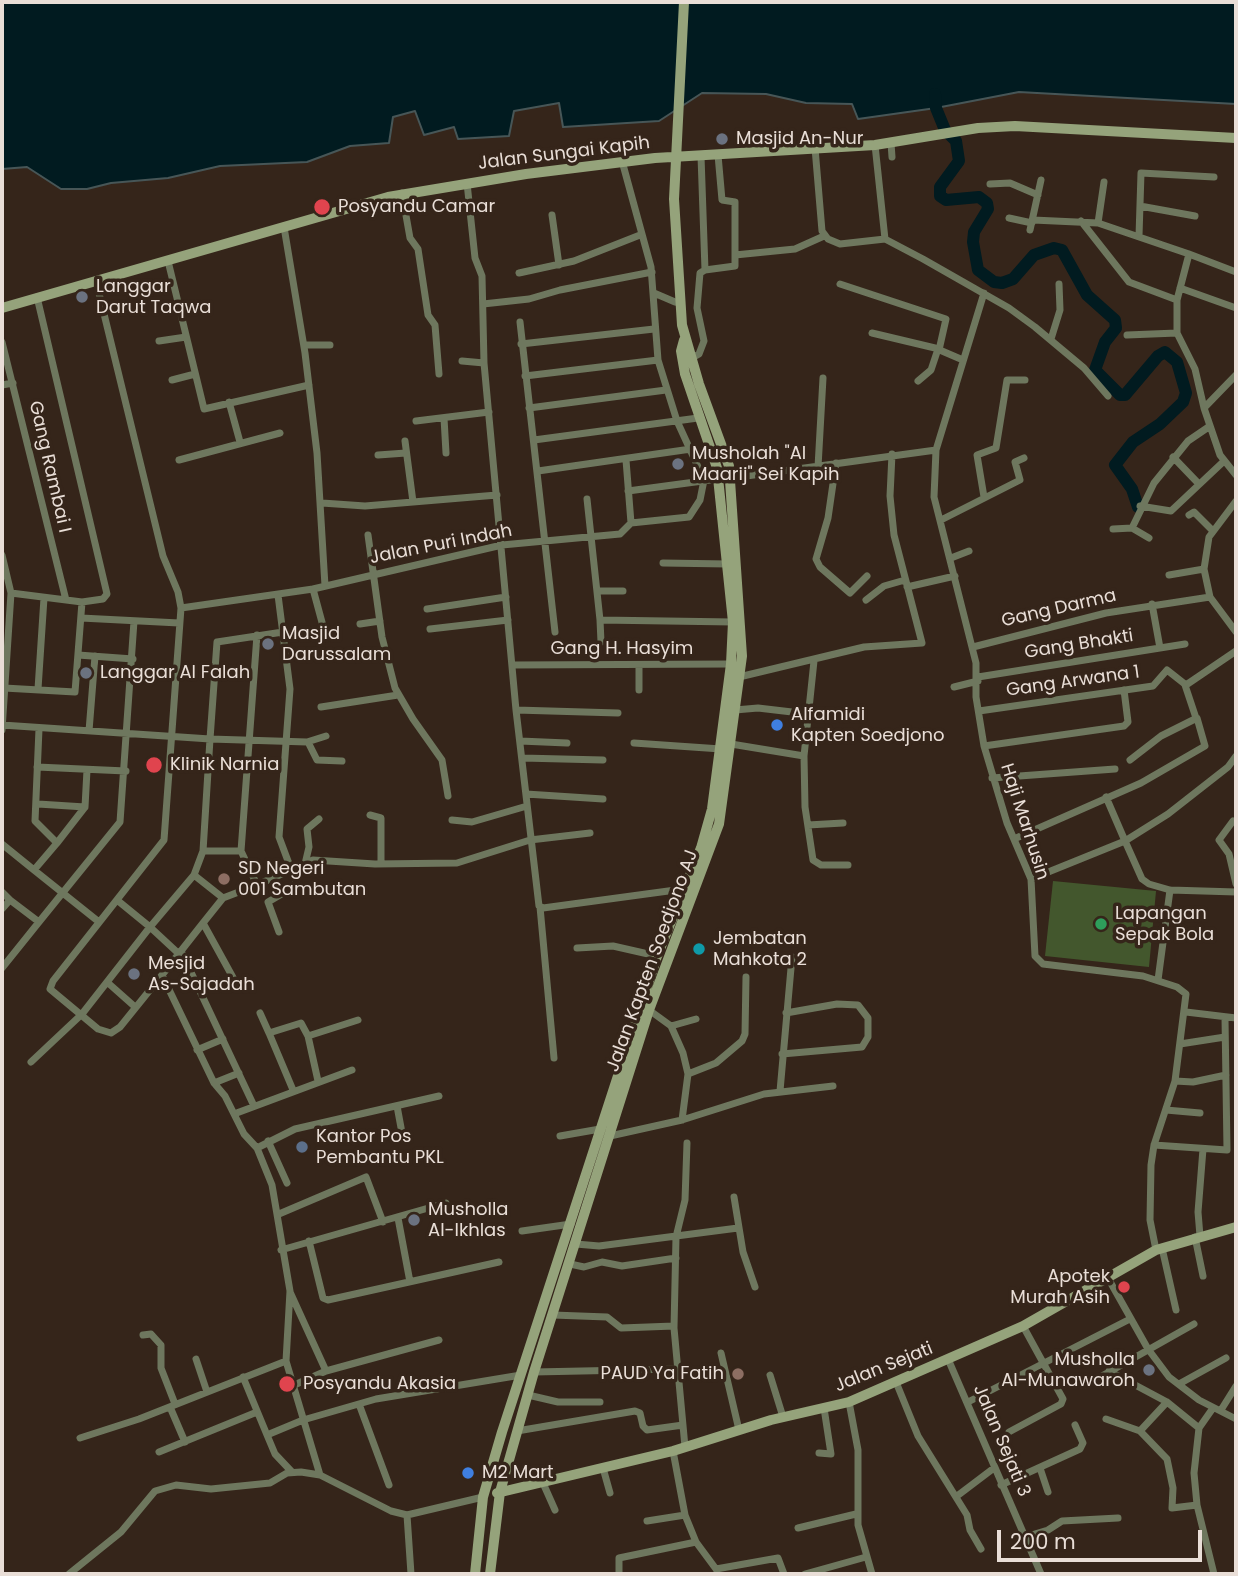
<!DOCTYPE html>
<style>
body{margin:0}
#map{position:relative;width:1238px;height:1576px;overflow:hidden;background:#35251a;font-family:Poppins,sans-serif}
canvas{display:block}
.frame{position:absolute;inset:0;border:4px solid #e9ded7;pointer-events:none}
.scale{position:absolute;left:997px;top:1530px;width:205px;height:32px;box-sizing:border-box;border:4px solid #e9ded7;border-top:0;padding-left:9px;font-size:21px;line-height:24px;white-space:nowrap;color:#e9ded7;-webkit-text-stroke:5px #35251a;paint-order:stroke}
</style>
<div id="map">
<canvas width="1238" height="1576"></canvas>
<div class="frame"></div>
<div class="scale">200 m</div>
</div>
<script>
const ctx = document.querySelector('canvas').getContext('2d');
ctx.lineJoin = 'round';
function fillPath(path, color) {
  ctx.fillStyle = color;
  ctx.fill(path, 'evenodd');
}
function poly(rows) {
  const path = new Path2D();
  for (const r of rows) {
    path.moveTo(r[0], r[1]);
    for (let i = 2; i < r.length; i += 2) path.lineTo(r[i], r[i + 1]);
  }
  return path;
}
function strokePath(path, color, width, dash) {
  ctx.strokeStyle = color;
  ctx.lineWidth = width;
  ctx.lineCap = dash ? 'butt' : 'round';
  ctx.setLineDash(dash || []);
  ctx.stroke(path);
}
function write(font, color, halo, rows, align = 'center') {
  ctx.font = font + ' Poppins,sans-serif';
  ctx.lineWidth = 7;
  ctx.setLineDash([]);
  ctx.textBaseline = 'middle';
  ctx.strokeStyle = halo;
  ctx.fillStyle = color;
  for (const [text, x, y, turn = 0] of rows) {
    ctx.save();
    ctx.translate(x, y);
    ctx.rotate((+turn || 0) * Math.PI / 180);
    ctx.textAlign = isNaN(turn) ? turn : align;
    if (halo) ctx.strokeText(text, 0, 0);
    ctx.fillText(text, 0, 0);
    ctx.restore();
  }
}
fillPath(poly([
 [1053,881,1156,891,1149,967,1045,956]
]), '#43572d');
const water = poly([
 [2,2,1236,2,1236,104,1019,92,936,108,858,119,852,104,806,103,766,94,702,93,659,121,563,127,559,103,514,111,509,136,458,139,454,127,424,135,415,111,393,117,389,143,350,146,307,162,220,166,168,178,111,183,87,189,61,189,27,167,2,169,2,2]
]);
fillPath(water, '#011b20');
strokePath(water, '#475657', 2);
strokePath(poly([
 [935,94,936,108,945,130,956,141,959,161,940,187,940,196,946,200,979,197,987,203,988,209,974,232,973,242,978,270,994,282,1002,283,1013,279,1034,255,1054,248,1062,250,1087,295,1115,320,1116,328,1105,342,1095,370,1120,395,1125,395,1158,356,1165,352,1177,362,1186,393,1183,402,1160,424,1133,442,1115,465,1132,489,1138,507]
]), '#011b20', 12);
strokePath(poly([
 [891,143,892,157],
 [875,145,885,239],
 [815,148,822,231,828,239,840,244,885,239,923,259,1009,308,1035,327,1084,368,1108,396],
 [718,155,722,200,735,202,735,255],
 [701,156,705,270,735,266,735,255,795,249,824,236],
 [622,161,651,267,658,360,677,421,704,480,700,500,689,517,631,523],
 [467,183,475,258,482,276,484,363,516,710,539,906,543,908,683,889],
 [990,184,1010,183,1038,195],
 [402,193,410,238,418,249,428,315,435,325,439,374],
 [1140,206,1195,216],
 [552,215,559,265],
 [1009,218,1032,223],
 [1033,220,1098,223,1189,254],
 [1081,221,1129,282,1177,300,1189,254,1236,272],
 [1098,223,1104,182],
 [284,227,305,353,317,453,325,586],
 [1030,230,1041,180],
 [1139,236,1141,173,1214,177],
 [168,261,204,409,309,385],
 [519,273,574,261,640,235],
 [96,281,163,556,178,592,181,608,164,840,53,981,50,989,98,1029,111,1033,120,1027,162,975,214,1083,225,1096,244,1134,257,1148,272,1185,290,1291,286,1361,320,1475],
 [840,284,946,319,939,350],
 [1180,288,1236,308],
 [654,293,675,302],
 [984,293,936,450,934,497,976,663,976,697,984,746,1007,823,1031,879,1035,956,1043,964,1143,976,1177,987,1186,994,1175,1081,1154,1145,1151,1165,1150,1220,1156,1250],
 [1177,300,1177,333,1195,369,1204,408,1236,375],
 [483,304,529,299,560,290,652,272],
 [520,322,555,632],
 [872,333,935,348,963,360],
 [1127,335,1177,333],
 [1051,339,1060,310,1059,284],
 [159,341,186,337],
 [2,342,66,600],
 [521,344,654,329],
 [304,345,330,345],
 [692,358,699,354,704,341,697,308,700,273,705,270],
 [462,361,484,363],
 [525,376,658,360],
 [172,380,195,374],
 [918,381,931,370,938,349],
 [2,385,13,383],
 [229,402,240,442],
 [529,408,666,390],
 [1204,408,1220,455,1236,475],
 [444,418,446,453],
 [416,421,489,412],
 [534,440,698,418],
 [405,441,413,502],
 [378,455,406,453],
 [1173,457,1198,483],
 [179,460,280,433],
 [836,463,828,518,816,559,820,567,850,593,867,576],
 [818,467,823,378],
 [538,471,691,449],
 [739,477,936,450],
 [628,491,710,480],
 [984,497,977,455,996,448,1007,380,1025,380],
 [587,499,600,620,733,622],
 [1236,501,1209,537,1204,569,1210,597,1236,632],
 [322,503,365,506,497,495],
 [1140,506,1171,511,1223,462],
 [1189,515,1194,512,1213,531],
 [941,520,1020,480,1015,462,1024,458],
 [1132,528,1149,538],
 [1113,529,1132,528,1154,483,1188,441,1210,426],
 [368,535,382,637,395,688,413,719,442,760,448,796],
 [2,555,11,593,2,730],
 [951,558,969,551],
 [663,563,728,564],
 [1169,575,1204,569],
 [907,587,955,576],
 [313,589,323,626],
 [597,591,623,591],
 [11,593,82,602,103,599,107,594,37,297],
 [278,595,290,689,279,837,297,885,268,902,279,932],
 [866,600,884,586,905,580],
 [1152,604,1160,648],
 [181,608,313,589,502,545,620,534,631,523,626,460],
 [427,609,506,597],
 [81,618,179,623],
 [600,620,601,642],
 [360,624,380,621],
 [430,629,508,620],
 [283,632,217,642,210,739,307,742,326,736],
 [973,647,1106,613,1210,597],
 [78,655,133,659],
 [814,661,804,756,805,807,813,860,821,865,848,865],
 [512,665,731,664],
 [739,677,864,647,922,643,894,535,890,496,892,454],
 [978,677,1185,644],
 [1185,685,1196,718],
 [954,687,978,681],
 [4,688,75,692,82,602],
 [38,689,44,598],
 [639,690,639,666],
 [321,707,398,695],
 [516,710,618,713],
 [735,710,758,708,809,714],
 [979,711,1153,686,1167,670,1186,685,1236,651],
 [2,725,210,739,203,851,194,875,150,927,117,900],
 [89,731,95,656],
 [520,741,567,743],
 [308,742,317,760,342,761],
 [634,743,721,749],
 [731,744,804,756],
 [984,746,1124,726,1128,722,1124,690],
 [1236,756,1228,767,1168,814,1125,841,1142,879,1149,884,1170,890,1236,892],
 [522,758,603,760],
 [37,767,126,771],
 [992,778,1115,769],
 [526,794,603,799],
 [38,804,85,807,57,843],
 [85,807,87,770],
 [370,815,381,818,381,864],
 [452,820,472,822,527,806],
 [1233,821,1219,840,1229,854,1236,884],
 [808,825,843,823],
 [1014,839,1141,783,1205,746,1197,718,1161,736,1130,760],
 [2,844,34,870,57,843,35,821,39,729],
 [203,851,241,851,257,885,223,898],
 [241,851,257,635],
 [305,864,309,847,307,829,319,819],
 [34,870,99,922],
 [194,875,223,898,203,923],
 [1031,879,1125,841,1106,797],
 [257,885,313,860,375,864,457,863,530,840,590,833],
 [2,892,10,900,2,909],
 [10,900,39,922,120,822,134,621],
 [540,907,554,1058],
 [577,948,613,946,657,956],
 [181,951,254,1106],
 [2,968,39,922],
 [162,975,203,923,236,983],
 [1158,980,1170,890],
 [107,982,134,1006],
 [649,1010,671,1026,683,1053,688,1074,682,1120],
 [1186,1012,1236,1018],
 [260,1013,269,1033],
 [671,1026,696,1019],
 [1180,1044,1225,1037],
 [197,1050,223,1039],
 [782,1054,862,1047,868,1037,868,1018,858,1005,837,1004,786,1013],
 [31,1062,82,1014,150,927,178,953],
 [688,1074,716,1063,742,1041,745,1034,746,977],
 [318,1081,308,1036,358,1020],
 [1175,1081,1193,1082,1226,1075],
 [214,1083,239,1073],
 [293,1090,269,1033,301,1023,308,1036],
 [780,1091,792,957],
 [397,1106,402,1133],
 [1166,1110,1200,1113],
 [234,1114,352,1070],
 [560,1136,600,1129],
 [610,1136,682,1120,764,1094,833,1086],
 [268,1141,287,1183],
 [1154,1145,1227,1150,1225,1018],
 [257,1148,295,1129,439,1096],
 [734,1197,743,1252,755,1287],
 [279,1214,366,1177,383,1222],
 [398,1218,410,1282],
 [522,1231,571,1224],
 [1200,1236,1198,1212,1203,1149],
 [1195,1237,1203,1276],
 [309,1241,323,1298,328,1300,499,1262],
 [576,1244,599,1246,738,1228],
 [1162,1248,1176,1310],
 [281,1250,446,1203],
 [570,1264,584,1267,602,1262,622,1266,676,1258],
 [1108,1278,1148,1349,1169,1377,1199,1400,1236,1419],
 [290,1292,326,1371],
 [553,1315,607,1317,621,1328,674,1326],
 [143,1335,151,1334,161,1345,161,1368,175,1404],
 [721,1353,739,1430],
 [196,1359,207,1392],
 [948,1359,1041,1574],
 [1109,1371,1167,1402,1199,1428],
 [534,1372,677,1369],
 [770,1375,783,1417],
 [243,1377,267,1435,303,1420,376,1399,521,1375],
 [896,1382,918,1436,967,1515,970,1530,981,1549],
 [1179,1384,1226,1358],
 [1086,1385,1194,1324],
 [292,1386,326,1371,439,1340],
 [528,1395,558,1402,600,1402],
 [849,1402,858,1450,858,1525,872,1574],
 [968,1402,1130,1319],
 [1167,1402,1140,1431,1167,1459,1173,1488,1172,1508,1197,1505],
 [359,1404,389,1485],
 [170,1407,185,1442],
 [1213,1408,1199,1428,1194,1473,1197,1505,1214,1574],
 [1221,1410,1236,1386],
 [1106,1419,1140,1431],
 [517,1431,635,1411,640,1413,643,1426,647,1430,683,1425],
 [1009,1432,1061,1404,1063,1399,1023,1326],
 [267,1435,275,1454,292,1472],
 [80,1438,139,1419,286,1361],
 [685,1447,674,1328,676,1237,685,1200,687,1143],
 [673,1451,685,1515,696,1542,716,1569],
 [159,1452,257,1412],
 [819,1453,831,1454,824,1408],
 [603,1468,610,1493],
 [1040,1468,1048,1492],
 [543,1483,555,1510],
 [1001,1485,1080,1449,1083,1443,1075,1425],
 [957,1496,994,1468],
 [407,1515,411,1574],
 [647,1521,685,1515],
 [798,1528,856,1514],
 [1025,1537,1048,1530,1062,1521,1118,1518],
 [716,1569,778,1558,784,1574],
 [69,1574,121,1532,155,1491,176,1485,211,1489,270,1483,287,1473,301,1472,320,1475,391,1511,407,1515,483,1497],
 [619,1574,619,1558,696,1542],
 [805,1574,866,1557]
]), '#6e775e', 7);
strokePath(poly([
 [2,308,388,197,526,174,655,158,875,145,978,128,1015,126,1236,138],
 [497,1493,673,1451,771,1420,849,1402,1023,1326,1156,1250,1236,1227],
 [475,1574,483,1497,502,1432,657,956,701,848,712,809,731,664,733,622,717,468,685,374,681,351,684,340],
 [490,1574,500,1492,534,1372,649,1010,719,824,742,656,729,466,699,384,682,325,674,199,684,2]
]), '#95a37b', 10);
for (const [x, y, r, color] of [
 [722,139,7,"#6b7280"],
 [322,207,9,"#e0444e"],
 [82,297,7,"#6b7280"],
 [678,464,7,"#6b7280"],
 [268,644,7,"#6b7280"],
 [86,673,7,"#6b7280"],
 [777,725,7,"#3f7fe0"],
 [154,765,9,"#e0444e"],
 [224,879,7,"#8d6e63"],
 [1101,924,7,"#2e9e5b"],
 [699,949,7,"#0f9aa8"],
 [134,974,7,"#6b7280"],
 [302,1147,7,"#5c6f8a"],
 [414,1220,7,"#6b7280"],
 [1124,1287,7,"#e0444e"],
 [1149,1370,7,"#6b7280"],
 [738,1374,7,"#8d6e63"],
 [287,1384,9,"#e0444e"],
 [468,1473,7,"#3f7fe0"]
]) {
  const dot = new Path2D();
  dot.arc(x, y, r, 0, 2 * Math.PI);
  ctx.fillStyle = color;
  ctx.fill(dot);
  strokePath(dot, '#35251a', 2.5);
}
write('18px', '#e9ded7', '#35251a', [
 ["Masjid An-Nur",736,139],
 ["Posyandu Camar",338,207],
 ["Langgar",96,287],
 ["Darut Taqwa",96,308],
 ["Musholah \"Al",692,454],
 ["Maarij\" Sei Kapih",692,475],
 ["Masjid",282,634],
 ["Darussalam",282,655],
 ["Langgar Al Falah",100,673],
 ["Alfamidi",791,715],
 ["Kapten Soedjono",791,736],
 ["Klinik Narnia",170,765],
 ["SD Negeri",238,869],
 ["001 Sambutan",238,890],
 ["Lapangan",1115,914],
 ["Sepak Bola",1115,935],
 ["Jembatan",713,939],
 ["Mahkota 2",713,960],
 ["Mesjid",148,964],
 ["As-Sajadah",148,985],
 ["Kantor Pos",316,1137],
 ["Pembantu PKL",316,1158],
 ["Musholla",428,1210],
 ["Al-Ikhlas",428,1231],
 ["Apotek",1110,1277,"right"],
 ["Murah Asih",1110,1298,"right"],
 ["Musholla",1135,1360,"right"],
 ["Al-Munawaroh",1135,1381,"right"],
 ["PAUD Ya Fatih",724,1374,"right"],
 ["Posyandu Akasia",303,1384],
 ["M2 Mart",482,1473]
], 'left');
write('18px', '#e9ded7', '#35251a', [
 ["Jalan Sungai Kapih",564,154,-7],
 ["Gang Rambai I",49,467,77],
 ["Jalan Puri Indah",441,545,-11],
 ["Gang Darma",1059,609,-13],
 ["Gang Bhakti",1079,645,-9],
 ["Gang H. Hasyim",622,649],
 ["Gang Arwana 1",1073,682,-8],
 ["Haji Marhusin",1024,822,72],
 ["Jalan Kapten Soedjono AJ",653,961,-70],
 ["Jalan Sejati",884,1368,-22],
 ["Jalan Sejati 3",1001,1441,67]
]);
</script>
